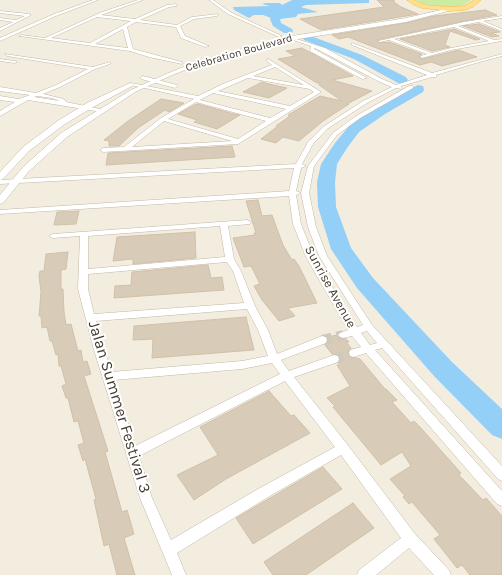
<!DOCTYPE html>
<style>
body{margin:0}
canvas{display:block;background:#f3ede0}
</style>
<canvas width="502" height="575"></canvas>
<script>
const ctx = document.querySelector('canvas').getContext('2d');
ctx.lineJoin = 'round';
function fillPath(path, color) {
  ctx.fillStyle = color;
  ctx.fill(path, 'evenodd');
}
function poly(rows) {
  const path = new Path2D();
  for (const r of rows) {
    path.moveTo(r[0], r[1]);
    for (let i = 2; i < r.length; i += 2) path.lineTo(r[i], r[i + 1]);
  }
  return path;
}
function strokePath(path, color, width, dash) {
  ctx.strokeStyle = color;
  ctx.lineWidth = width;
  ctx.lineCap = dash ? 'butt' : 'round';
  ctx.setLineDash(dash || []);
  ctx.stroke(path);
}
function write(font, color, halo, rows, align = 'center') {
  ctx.font = font + ' Karla,sans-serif';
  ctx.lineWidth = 4;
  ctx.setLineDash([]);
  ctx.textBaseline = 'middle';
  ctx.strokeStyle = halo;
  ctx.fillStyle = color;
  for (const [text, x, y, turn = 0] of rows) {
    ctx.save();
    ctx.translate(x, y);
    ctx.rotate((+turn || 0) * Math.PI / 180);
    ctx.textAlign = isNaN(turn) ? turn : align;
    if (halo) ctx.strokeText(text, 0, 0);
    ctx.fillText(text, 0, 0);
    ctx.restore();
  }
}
fillPath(poly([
 [416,0,471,0,462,6,446,7,423,4]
]), '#cceca4');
fillPath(poly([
 [292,0,369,0,369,3,305,5,301,7,318,12,298,14,296,17,280,19,271,19,271,18,263,15,254,15,249,18,234,10,233,7,270,6,262,4,266,3,280,3,282,5]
]), '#94cff8');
fillPath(poly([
 [300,0,318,0,317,2,288,10,280,19,281,23,292,29,293,31,292,33,284,33,273,26,270,19,282,6,300,0],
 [308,35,362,55,406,77,408,80,406,83,398,83,354,59,304,40,303,38,304,36,308,35],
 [418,85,423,86,424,89,423,92,385,114,359,132,347,148,337,164,335,182,336,207,351,248,373,278,452,362,502,409,502,439,492,435,434,376,357,288,331,249,318,207,317,182,321,164,335,143,349,126,375,108,418,85]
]), '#94cff8');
const building = poly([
 [377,0,394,0,394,2,401,7,418,14,321,30,300,19,384,7,377,0],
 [485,10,497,15,464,21,377,40,380,43,389,42,422,54,419,56,422,59,459,50,477,57,442,66,431,62,420,65,348,37,339,39,332,35,406,23,434,16,485,10],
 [479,24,500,32,491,33,499,36,492,37,463,26,479,24],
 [454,29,480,39,476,40,450,31,445,45,450,47,432,51,400,39,454,29],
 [302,48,353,76,332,80,372,91,347,104,349,104,323,121,299,141,283,137,276,143,261,139,278,126,276,126,290,116,288,115,320,96,342,101,319,85,320,83,317,83,278,59,295,56,286,51,302,48],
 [262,82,269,84,287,88,269,98,243,92,262,82],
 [161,99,184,103,169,112,165,110,138,128,119,146,109,146,109,141,104,140,128,121,161,99],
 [198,104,234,114,240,115,217,129,194,122,197,120,178,114,194,105,198,104],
 [232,146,235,157,106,165,108,153,232,146],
 [258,200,262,216,272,215,283,245,292,260,294,259,299,266,317,303,288,308,295,316,279,321,262,300,254,286,260,284,251,266,244,267,233,238,255,235,254,233,256,233,246,201,258,200],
 [79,211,76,224,54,225,57,212,79,211],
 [195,232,196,258,133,264,133,259,113,261,117,237,195,232],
 [68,252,66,269,61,270,61,289,63,289,64,312,66,325,71,324,78,351,81,350,83,362,87,361,91,374,84,376,108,451,105,452,122,512,127,510,134,534,124,538,135,575,117,575,109,544,104,546,94,500,96,499,85,459,83,461,78,445,84,443,78,421,74,422,68,398,66,398,62,386,66,384,61,366,59,366,58,354,56,355,52,341,50,341,47,327,42,328,41,316,39,316,41,292,39,276,40,271,44,271,46,254,68,252],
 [208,265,211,278,222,277,224,290,114,298,115,286,131,285,132,272,208,265],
 [246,317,254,350,152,358,153,339,133,340,134,326,246,317],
 [337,335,340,338,346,339,349,342,346,342,351,348,348,353,349,356,360,359,385,389,386,389,397,400,392,402,411,423,414,421,420,427,461,473,459,475,483,500,486,498,502,516,502,575,470,575,462,565,457,568,434,539,440,535,412,502,409,504,403,497,405,496,390,479,411,466,402,452,381,465,333,407,335,406,327,398,350,386,337,365,339,365,340,359,339,356,332,354,325,345,328,340,327,337,337,335],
 [269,391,291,416,294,415,310,433,226,479,194,500,177,475,218,455,200,427,269,391],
 [323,467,342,489,253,544,236,518,323,467],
 [353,503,374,528,306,575,273,575,264,562,353,503]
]);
fillPath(building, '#d8cbb8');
strokePath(building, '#d1c0a7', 1);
strokePath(poly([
 [322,340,343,335],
 [334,359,354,353]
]), '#d0cabd', 10, [10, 5]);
const minor = poly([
 [93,0,98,0,56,16,0,41,0,38,54,14,93,0],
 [138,0,143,0,101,15,135,19,167,5,176,4,177,6,169,7,140,20,177,25,192,17,218,14,217,16,194,19,180,26,185,36,209,46,205,47,181,38,176,27,136,22,127,27,133,49,182,62,182,64,149,57,130,51,19,36,21,35,45,38,102,12,138,0],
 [97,17,131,21,90,43,51,38,97,17],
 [123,29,128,48,95,44,123,29],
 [209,0,213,0,230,12,282,36,279,37,228,14,209,0],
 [0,11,29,14,31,15,0,31,0,28,13,22,0,20,0,18,16,20,25,16,0,13,0,11],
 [502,16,502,18,483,21,502,29,502,31,479,22,458,26,494,40,502,39,502,41,451,50,422,58,420,56,427,54,389,40,380,42,378,41,464,22,502,16],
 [454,27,489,41,451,48,432,53,394,39,454,27],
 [290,37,325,48,382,79,396,85,427,75,352,45,352,43,432,73,502,54,502,56,476,63,436,75,436,77,432,77,401,86,402,89,396,88,367,103,327,129,313,144,302,164,306,166,301,168,296,191,301,193,308,166,333,133,356,116,409,86,413,86,413,88,360,118,337,135,314,166,309,193,316,227,327,256,372,325,502,466,502,481,498,479,382,348,375,350,502,491,502,506,497,504,366,353,354,357,350,356,349,353,350,350,361,347,352,336,343,338,340,337,338,335,340,333,348,330,306,257,293,224,289,196,0,214,0,210,289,191,294,168,0,184,0,180,296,164,308,142,323,127,363,101,392,87,378,81,315,48,314,49,367,78,362,79,310,51,311,46,290,39,290,37],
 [301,193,308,227,319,256,363,325,357,327,314,257,301,224,296,195,301,193],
 [367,331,377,343,370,345,361,333,367,331],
 [5,54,93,67,110,62,110,64,95,69,60,87,43,94,64,99,66,102,105,110,102,112,28,100,0,116,0,111,15,102,0,100,0,96,19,99,30,95,0,91,0,87,36,93,56,85,88,69,7,56,5,54],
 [37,96,52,98,60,101,34,97,37,96],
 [0,59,15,61,17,62,15,63,0,61,0,59],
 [268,59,321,92,238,144,103,152,100,150,103,148,124,147,161,118,194,99,131,85,131,83,198,96,225,83,272,65,266,60,268,59],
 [275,67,304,85,253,76,275,67],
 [248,78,310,89,314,92,290,106,218,91,248,78],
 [213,93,286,109,270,118,200,100,213,93],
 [196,102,266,121,238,139,168,119,196,102],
 [164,121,232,141,132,147,164,121],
 [143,76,177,85,178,86,175,88,141,79,140,78,143,76],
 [247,220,251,222,250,224,228,226,234,259,241,271,255,306,268,330,277,354,322,336,326,337,327,340,326,343,281,360,289,371,334,355,338,356,339,359,338,362,294,377,347,444,415,534,449,570,451,575,434,575,409,548,376,575,357,575,359,570,401,538,341,455,268,497,177,553,186,575,172,575,140,498,94,350,78,289,80,236,53,238,49,236,53,234,247,220],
 [220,226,225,257,88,269,88,236,220,226],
 [227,262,233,271,244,303,94,314,88,289,88,274,227,262],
 [247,309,258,330,268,356,242,361,111,372,96,321,247,309],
 [272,363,280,374,135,446,114,380,242,369,272,363],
 [285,381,335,447,258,489,171,540,152,498,139,456,285,381]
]);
const tertiary = poly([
 [450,8,452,10,406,22,292,40,205,62,170,76,135,92,67,137,29,171,3,203,0,204,0,195,23,167,61,133,131,90,166,74,201,60,292,36,406,18,450,8],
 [130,83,133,85,132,86,93,107,65,124,29,151,3,179,0,180,0,172,23,147,59,120,87,103,130,83]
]);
const primary = poly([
 [407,0,414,0,425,5,450,7,464,6,474,0,481,0,473,7,465,10,450,11,422,8,414,5,407,0]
]);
strokePath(minor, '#c1b8a5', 1);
strokePath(tertiary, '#c1b8a5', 1);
strokePath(primary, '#f0c051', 1);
fillPath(minor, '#fff');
fillPath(tertiary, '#fff');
fillPath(primary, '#ffde8d');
write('11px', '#443c31', '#fff', [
 ["Celebration Boulevard",239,53,-16]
]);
write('13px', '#443c31', '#fff', [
 ["Sunrise Avenue",330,287,61]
]);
write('16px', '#443c31', '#fff', [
 ["Jalan Summer Festival 3",119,407,73]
]);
</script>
